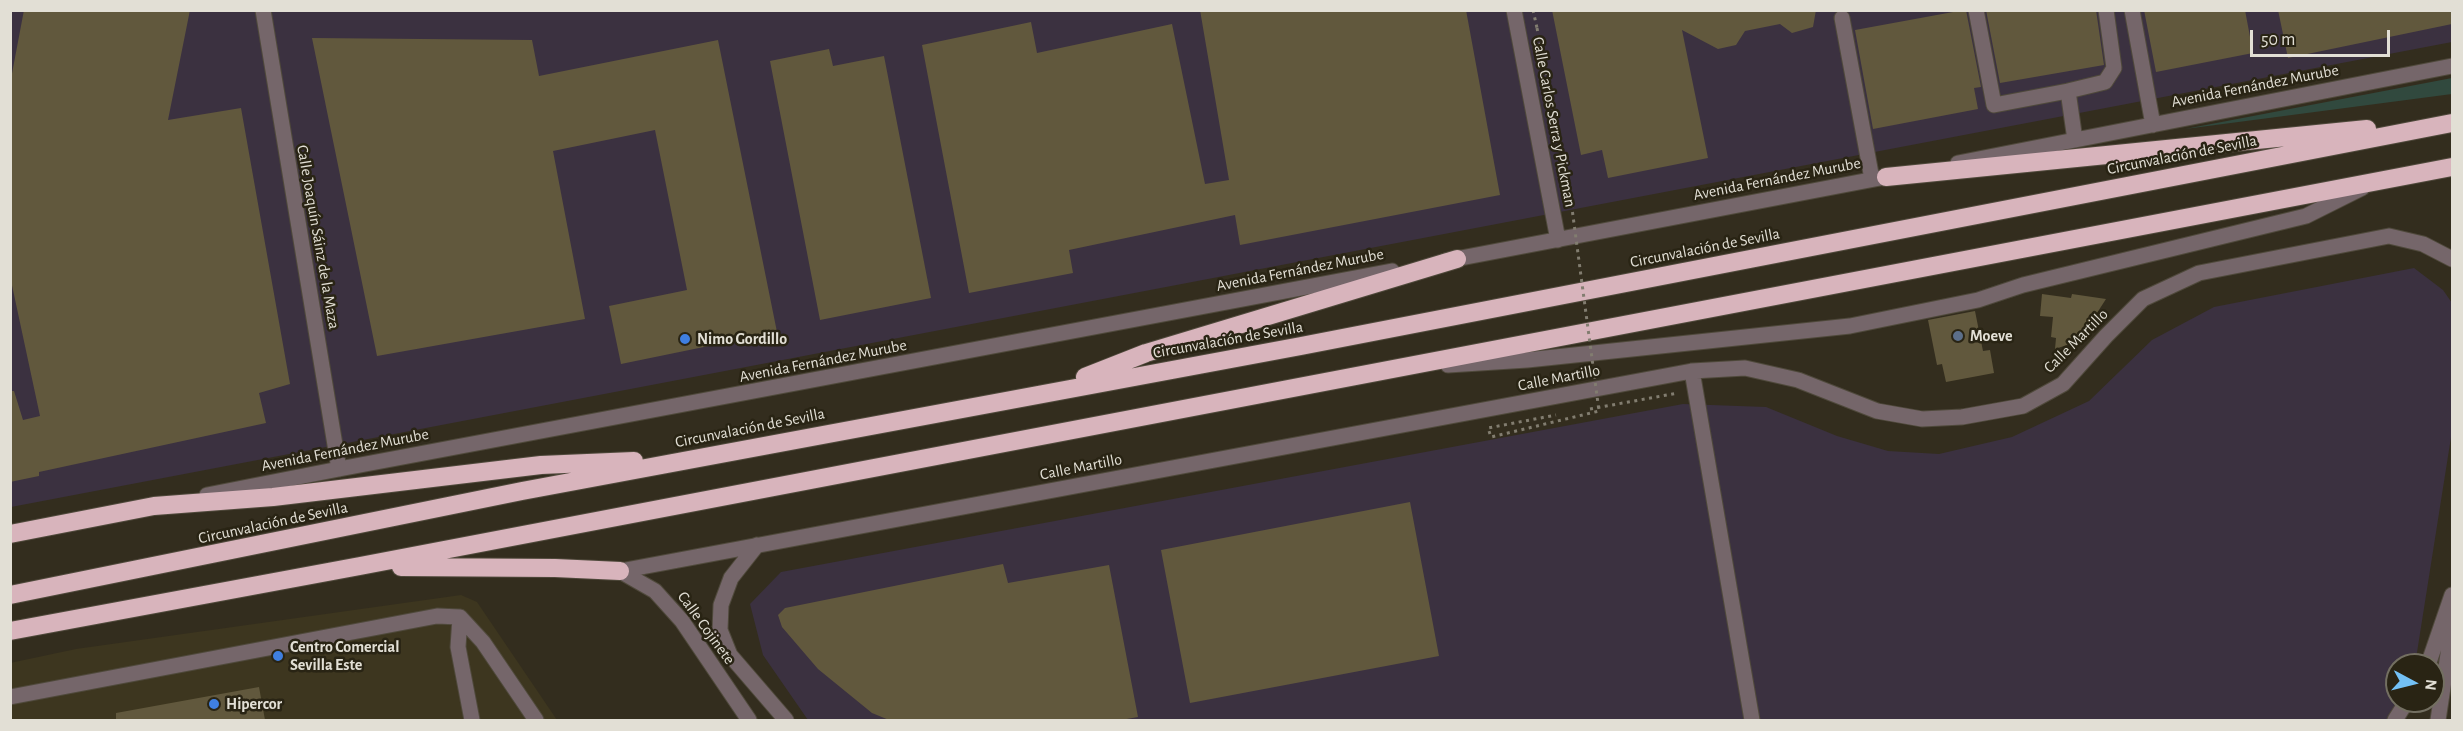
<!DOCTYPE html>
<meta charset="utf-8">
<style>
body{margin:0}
#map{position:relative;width:2463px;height:731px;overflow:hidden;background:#332d1e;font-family:"Alegreya Sans",sans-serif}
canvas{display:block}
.frame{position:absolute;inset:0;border:12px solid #e2dfd5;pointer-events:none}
.north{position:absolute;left:2385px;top:653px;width:60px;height:60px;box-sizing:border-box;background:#292414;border:2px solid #736f61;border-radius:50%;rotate:97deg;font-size:16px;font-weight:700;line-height:24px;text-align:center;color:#e2dfd5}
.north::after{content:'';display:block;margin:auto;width:21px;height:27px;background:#73c1f6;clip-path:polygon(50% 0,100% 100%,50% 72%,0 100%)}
.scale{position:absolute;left:2250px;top:30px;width:140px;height:27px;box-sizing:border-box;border:3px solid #e2dfd5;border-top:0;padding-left:8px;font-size:18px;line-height:21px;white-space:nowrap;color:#e2dfd5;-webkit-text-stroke:4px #292414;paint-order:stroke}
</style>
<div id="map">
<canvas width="2463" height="731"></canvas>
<div class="frame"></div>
<div class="north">N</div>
<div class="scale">50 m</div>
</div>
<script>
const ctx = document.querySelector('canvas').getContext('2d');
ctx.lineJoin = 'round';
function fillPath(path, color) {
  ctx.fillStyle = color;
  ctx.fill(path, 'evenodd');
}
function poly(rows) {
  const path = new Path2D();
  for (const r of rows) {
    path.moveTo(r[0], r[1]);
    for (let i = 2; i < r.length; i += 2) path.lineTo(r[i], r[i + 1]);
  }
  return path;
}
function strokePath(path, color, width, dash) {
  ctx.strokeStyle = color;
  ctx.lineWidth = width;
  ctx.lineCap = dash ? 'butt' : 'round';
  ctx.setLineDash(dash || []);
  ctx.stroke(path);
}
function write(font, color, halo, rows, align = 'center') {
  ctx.font = font + ' "Alegreya Sans",sans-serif';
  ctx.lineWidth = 5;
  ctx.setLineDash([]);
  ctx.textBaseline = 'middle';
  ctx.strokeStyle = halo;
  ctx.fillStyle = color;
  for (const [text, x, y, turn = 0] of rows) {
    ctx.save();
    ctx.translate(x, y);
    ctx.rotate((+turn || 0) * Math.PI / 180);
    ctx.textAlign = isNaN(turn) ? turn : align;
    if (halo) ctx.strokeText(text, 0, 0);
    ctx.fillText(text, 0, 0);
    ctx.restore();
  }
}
fillPath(poly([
 [461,595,477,602,557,720,11,720,10,663,76,649]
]), '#3d361f');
fillPath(poly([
 [11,11,2452,11,2452,42,11,507],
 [2414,268,2443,290,2452,303,2452,431,2415,665,2397,665,2397,701,2409,701,2406,720,808,720,763,655,750,604,781,572,1683,404,1766,407,1837,436,1888,451,1939,454,2012,437,2089,401,2152,340,2214,307]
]), '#3b3140');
fillPath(poly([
 [2452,78,2452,94,2185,129]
]), '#31493e');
fillPath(poly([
 [24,10,190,10,168,120,241,108,290,384,259,393,266,423,39,472,39,476,10,482,10,391,14,391,23,420,40,416,10,276,10,84],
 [1200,10,1466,10,1500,195,1240,245,1235,215,1069,250,1073,273,969,293,922,45,1031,22,1037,53,1172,24,1205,184,1229,180],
 [1552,10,1816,10,1813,27,1792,33,1780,24,1745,31,1736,45,1718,49,1682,30,1708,158,1608,178,1602,150,1581,155],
 [1964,10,1966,10,1981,87,1974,88,1978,109,1873,129,1855,30],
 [1986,10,2096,10,2104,65,2000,83],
 [2144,10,2245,10,2253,53,2156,72],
 [2278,10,2452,10,2452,24,2288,58],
 [312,38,532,40,539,76,718,40,777,332,621,364,609,306,687,290,655,130,553,151,585,319,377,356],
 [829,49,833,66,884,56,931,298,820,320,770,61],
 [2042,294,2071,298,2072,294,2106,299,2079,341,2055,349,2056,338,2051,337,2053,317,2040,316],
 [1975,311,1983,351,1990,350,1994,373,1946,382,1942,364,1937,365,1928,320],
 [1410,502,1439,656,1190,703,1161,550],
 [1003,564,1008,583,1109,565,1138,717,1121,720,889,720,872,713,818,669,782,627,778,615,785,608],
 [259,687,265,720,116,720,116,713]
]), '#61583d');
const minor = poly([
 [263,10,339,469],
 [1514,10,1558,240],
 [1976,10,1994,105,2068,91,2075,140],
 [2132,10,2153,125],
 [1842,18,1872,179],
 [2068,91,2105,82,2114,68,2106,10],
 [1958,163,2452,66],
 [1445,261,1896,175],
 [1448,365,1527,360,1850,326,1978,300,2023,285,2306,216,2362,188],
 [1692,371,1752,720],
 [207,495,339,469,1392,271],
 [757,545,731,578,721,605,720,630,730,655,786,720],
 [620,571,1692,371,1745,368,1798,380,1877,411,1922,419,1962,417,2023,406,2063,384,2106,336,2143,299,2199,273,2389,236,2423,244,2452,259],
 [620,571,655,591,682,621,749,720],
 [460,617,458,647,472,720],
 [2428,665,2452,595],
 [10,697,437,616,460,617,483,642,536,720],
 [2395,720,2407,701],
 [2438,720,2452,628]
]);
const highway = poly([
 [1886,177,2367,129],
 [1085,377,1146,353,1457,259],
 [10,534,154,506,273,497,541,465,634,461],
 [401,567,555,568,620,571],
 [10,595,522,491,1301,346,2452,123],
 [10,631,360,566,2452,167]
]);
strokePath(minor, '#4f493b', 17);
strokePath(highway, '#4f493b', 20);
strokePath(poly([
 [1533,10,1537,28],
 [1590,409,1678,393]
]), '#827d70', 3, [3, 4.5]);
strokePath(minor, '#75666a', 15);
strokePath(highway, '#d8b4bc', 18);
strokePath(poly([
 [1537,28,1569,186,1599,411,1491,437,1488,428,1556,415]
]), '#827d70', 3, [3, 4.5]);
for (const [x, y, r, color] of [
 [1958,336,6,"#5c6f8a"],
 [685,339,6,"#3f7fe0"],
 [278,656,6,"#3f7fe0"],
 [214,704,6,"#3f7fe0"]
]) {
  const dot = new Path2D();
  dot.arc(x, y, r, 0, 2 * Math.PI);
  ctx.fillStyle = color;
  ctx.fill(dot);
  strokePath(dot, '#292414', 2);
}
write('16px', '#e2dfd5', '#292414', [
 ["Avenida Fernández Murube",2255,86,-11],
 ["Calle Carlos Serra y Pickman",1554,122,79],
 ["Circunvalación de Sevilla",2182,155,-11],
 ["Avenida Fernández Murube",1777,179,-11],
 ["Calle Joaquín Sáinz de la Maza",318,237,80],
 ["Circunvalación de Sevilla",1705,248,-11],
 ["Avenida Fernández Murube",1300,270,-11],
 ["Circunvalación de Sevilla",1228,340,-10],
 ["Calle Martillo",2076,341,-45],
 ["Avenida Fernández Murube",823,361,-11],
 ["Calle Martillo",1559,378,-11],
 ["Circunvalación de Sevilla",750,428,-11],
 ["Avenida Fernández Murube",345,450,-11],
 ["Calle Martillo",1081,467,-11],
 ["Circunvalación de Sevilla",273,523,-12],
 ["Calle Cojinete",706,628,54]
]);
write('bold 16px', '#e2dfd5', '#292414', [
 ["Moeve",1970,336],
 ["Nimo Gordillo",697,339],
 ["Centro Comercial",290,647],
 ["Sevilla Este",290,665],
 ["Hipercor",226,704]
], 'left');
</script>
